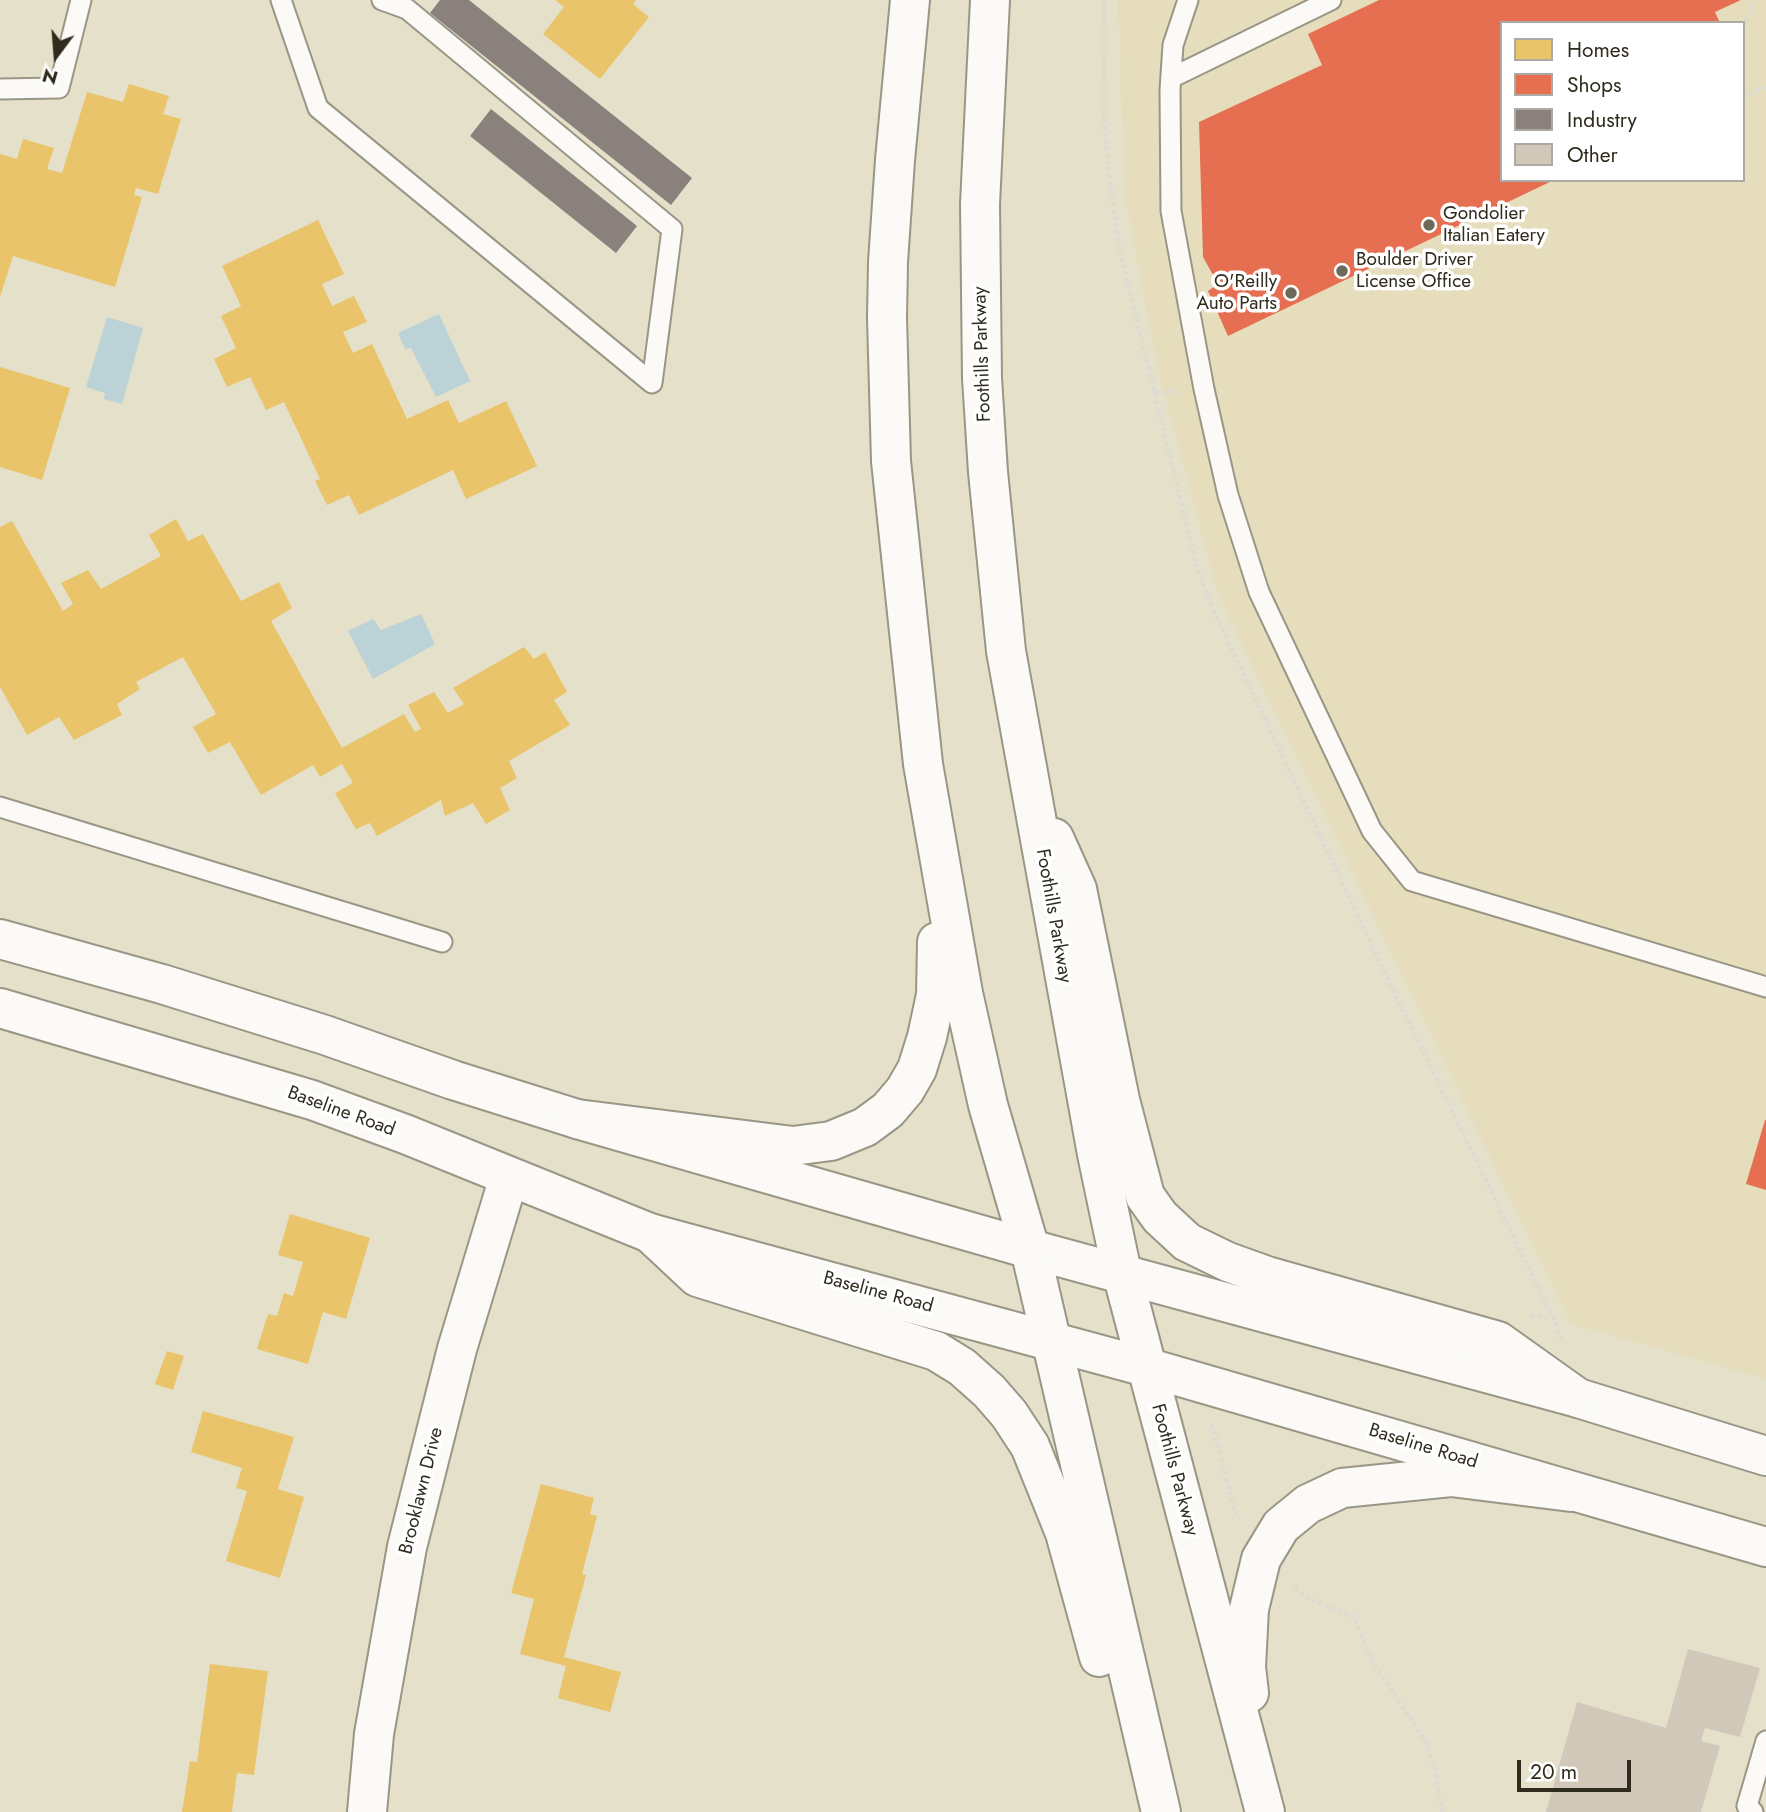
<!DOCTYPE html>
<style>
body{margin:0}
#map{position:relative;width:1766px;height:1812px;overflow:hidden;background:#e4e0ca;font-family:Jost,sans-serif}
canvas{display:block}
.legend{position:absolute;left:1500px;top:21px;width:245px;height:161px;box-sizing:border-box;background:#fff;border:2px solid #acaaa5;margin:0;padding:9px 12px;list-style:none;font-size:21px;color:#2f2b1d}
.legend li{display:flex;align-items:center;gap:14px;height:35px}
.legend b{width:35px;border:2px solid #acaaa5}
.north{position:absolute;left:21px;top:21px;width:70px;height:70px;-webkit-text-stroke:5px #fff;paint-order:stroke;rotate:196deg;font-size:19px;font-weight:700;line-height:28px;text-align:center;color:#2f2b1d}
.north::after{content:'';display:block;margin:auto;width:24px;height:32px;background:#2f2b1d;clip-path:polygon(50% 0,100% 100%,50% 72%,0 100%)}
.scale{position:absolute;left:1517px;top:1760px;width:114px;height:32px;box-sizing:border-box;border:4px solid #2f2b1d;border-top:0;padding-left:9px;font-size:21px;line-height:24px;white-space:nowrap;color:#2f2b1d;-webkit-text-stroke:5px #fff;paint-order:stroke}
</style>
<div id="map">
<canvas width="1766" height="1812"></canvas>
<ul class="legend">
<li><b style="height:19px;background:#e9c46a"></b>Homes</li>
<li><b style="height:19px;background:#e76f51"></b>Shops</li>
<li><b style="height:19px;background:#8a817c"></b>Industry</li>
<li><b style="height:19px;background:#d1c8ba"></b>Other</li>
</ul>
<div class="north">N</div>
<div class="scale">20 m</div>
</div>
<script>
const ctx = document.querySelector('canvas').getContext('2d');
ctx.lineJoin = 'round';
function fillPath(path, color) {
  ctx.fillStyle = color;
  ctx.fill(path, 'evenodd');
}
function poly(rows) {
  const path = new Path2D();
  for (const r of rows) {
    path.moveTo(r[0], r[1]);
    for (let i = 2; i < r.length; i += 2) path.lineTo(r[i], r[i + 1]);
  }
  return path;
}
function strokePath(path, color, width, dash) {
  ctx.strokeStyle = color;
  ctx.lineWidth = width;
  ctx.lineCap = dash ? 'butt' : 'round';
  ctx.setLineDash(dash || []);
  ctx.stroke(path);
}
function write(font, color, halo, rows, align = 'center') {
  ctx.font = font + ' Jost,sans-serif';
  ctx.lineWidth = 7;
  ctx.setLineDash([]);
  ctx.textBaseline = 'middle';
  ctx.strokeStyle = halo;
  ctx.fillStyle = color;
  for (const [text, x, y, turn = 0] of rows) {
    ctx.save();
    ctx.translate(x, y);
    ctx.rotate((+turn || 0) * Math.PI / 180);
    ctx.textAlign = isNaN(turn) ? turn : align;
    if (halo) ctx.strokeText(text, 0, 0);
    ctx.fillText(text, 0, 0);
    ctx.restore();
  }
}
fillPath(poly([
 [1118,0,1766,0,1766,1379,1571,1324,1218,594,1157,365,1125,195],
 [1502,23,1743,23,1743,180,1502,180]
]), '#e5ddbb');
fillPath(poly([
 [439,314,470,381,436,397,411,348,405,349,398,333],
 [107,317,143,328,122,404,104,399,105,393,86,387],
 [421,614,435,644,373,679,348,631,373,619,381,630]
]), '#bbd3d7');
fillPath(poly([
 [555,0,636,0,633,4,649,17,600,79,543,34,564,7],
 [129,84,169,96,163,114,181,119,158,194,136,188,134,195,142,197,115,287,13,256,0,297,0,154,17,159,23,139,54,148,47,169,62,173,87,92,123,102],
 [318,220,344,274,322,284,332,306,354,296,367,322,343,332,353,353,372,344,407,419,448,400,459,423,506,401,537,466,466,499,453,470,359,515,349,495,327,505,315,481,320,479,284,402,266,410,250,377,227,387,214,359,236,348,221,316,241,306,222,266],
 [0,367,70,388,42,480,0,467],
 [176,519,188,541,203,534,241,601,279,582,292,608,271,621,342,748,404,714,415,732,421,729,408,705,434,692,448,713,464,704,453,688,524,647,534,659,545,652,567,692,554,700,570,725,509,761,517,778,500,788,510,810,486,824,473,803,445,816,441,800,377,836,370,823,356,829,335,793,353,783,342,764,320,777,313,765,261,795,230,742,208,753,193,727,216,714,183,657,136,682,140,689,117,704,122,715,74,740,59,717,27,735,0,687,0,527,12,521,63,611,73,604,61,583,88,570,101,589,161,556,149,535],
 [290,1214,370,1238,346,1319,323,1312,308,1364,257,1349,268,1314,277,1316,284,1293,293,1296,303,1262,278,1255],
 [167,1351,184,1356,173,1390,155,1384],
 [203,1411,294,1437,278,1489,304,1497,280,1578,226,1561,247,1491,236,1488,242,1468,191,1452],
 [541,1484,594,1498,590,1514,597,1516,582,1574,586,1575,564,1657,621,1672,610,1712,558,1698,566,1666,520,1654,534,1599,511,1593],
 [210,1664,268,1671,254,1775,237,1773,232,1812,182,1812,190,1761,197,1762]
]), '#e9c46a');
fillPath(poly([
 [1379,0,1741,0,1715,12,1720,23,1502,23,1502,180,1554,180,1228,336,1208,291,1218,284,1203,257,1199,122,1322,65,1308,34],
 [1765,1120,1766,1120,1766,1190,1746,1184]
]), '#e76f51');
fillPath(poly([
 [440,0,469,0,692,178,671,205,430,13],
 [491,109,637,226,616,253,470,136]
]), '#8a817c');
fillPath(poly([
 [1688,1649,1760,1668,1740,1737,1705,1728,1701,1741,1720,1746,1701,1812,1546,1812,1577,1702,1666,1728]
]), '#d1c8ba');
const lane = poly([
 [281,0,318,108,652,383,672,229,407,9,382,0],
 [1188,0,1173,45,1170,90,1171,211,1204,389,1228,495,1259,592,1372,831,1412,881,1766,987],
 [1171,78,1331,0],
 [0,89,59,88,81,0],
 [0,807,442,942],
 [1753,1812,1747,1806,1766,1741]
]);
const street = poly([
 [367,1812,374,1734,407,1547,457,1349,509,1177]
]);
const secondary = poly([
 [0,939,162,984,325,1035,453,1080,577,1119,1030,1249,1578,1398,1766,1456],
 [0,1008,312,1100,405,1134,650,1233,1146,1367,1766,1547]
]);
const highway = poly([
 [910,0,895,160,888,262,887,318,891,461,923,764,963,993,988,1105,1030,1249,1161,1812],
 [990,0,980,204,982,378,988,472,1006,651,1097,1154,1122,1273,1265,1812],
 [1054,838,1077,889,1120,1100,1145,1196,1160,1217,1187,1242,1228,1262,1267,1276,1498,1341,1578,1398],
 [577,1119,793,1146,831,1141,865,1127,888,1110,905,1090,917,1069,927,1037,936,995,937,942],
 [650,1233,697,1277,936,1351,962,1367,989,1391,1009,1414,1030,1446,1065,1533,1099,1657],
 [1249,1693,1246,1667,1249,1609,1261,1559,1281,1526,1308,1504,1342,1488,1451,1477,1571,1492]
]);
strokePath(lane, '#9a9686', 23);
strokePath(street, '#9a9686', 42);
strokePath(secondary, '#9a9686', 42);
strokePath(highway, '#9a9686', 42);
strokePath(poly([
 [1104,0,1104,116,1109,175,1120,252,1196,563,1211,605,1388,980,1554,1320,1561,1339],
 [1743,27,1755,0],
 [1743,96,1766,88],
 [1154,393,1178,391],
 [1531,1315,1554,1319],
 [1212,1424,1234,1509,1240,1520],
 [1295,1588,1304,1596,1354,1617,1373,1663,1425,1740,1435,1769,1442,1812]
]), '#dcdad3', 4.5, [3.5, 3.5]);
strokePath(lane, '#fbfaf7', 19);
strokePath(street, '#fbfaf7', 38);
strokePath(secondary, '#fbfaf7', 38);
strokePath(highway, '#fbfaf7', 38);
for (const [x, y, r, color] of [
 [1429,225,7,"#6e6a5a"],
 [1342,271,7,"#6e6a5a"],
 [1291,293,7,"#6e6a5a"]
]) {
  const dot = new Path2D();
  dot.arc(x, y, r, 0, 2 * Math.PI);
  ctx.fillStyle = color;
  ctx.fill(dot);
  strokePath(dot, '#fff', 2.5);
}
write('19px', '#2f2b1d', '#fff', [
 ["Gondolier",1443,214],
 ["Italian Eatery",1443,236],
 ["Boulder Driver",1356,260],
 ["License Office",1356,282],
 ["O'Reilly",1277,282,"right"],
 ["Auto Parts",1277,304,"right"]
], 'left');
write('19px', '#2f2b1d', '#fff', [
 ["Foothills Parkway",983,354,-92],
 ["Foothills Parkway",1053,916,80],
 ["Baseline Road",341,1112,20],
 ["Baseline Road",878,1293,15],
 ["Baseline Road",1423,1447,17],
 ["Foothills Parkway",1174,1470,75],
 ["Brooklawn Drive",422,1491,-76]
]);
</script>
